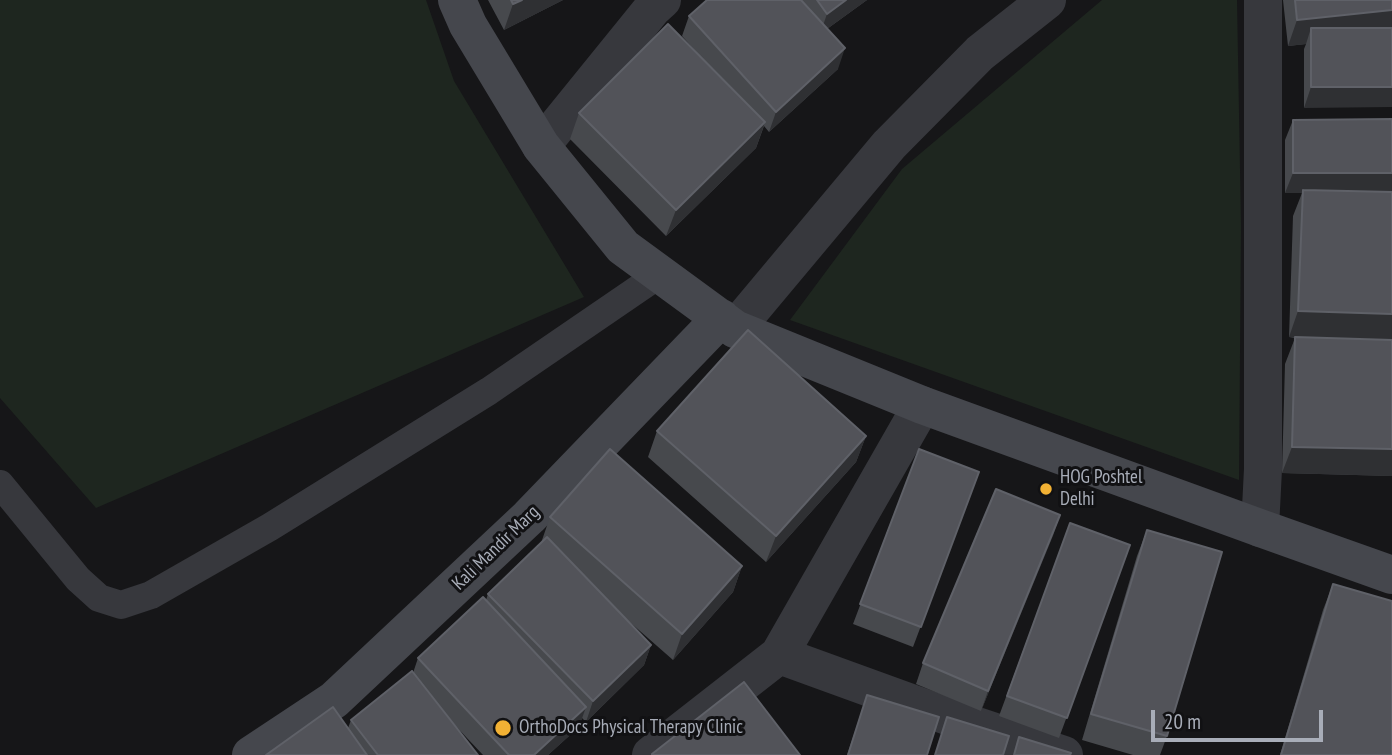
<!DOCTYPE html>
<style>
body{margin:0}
#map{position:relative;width:1392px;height:755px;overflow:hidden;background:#161618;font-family:"PT Sans Narrow",sans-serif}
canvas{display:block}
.scale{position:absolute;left:1151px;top:710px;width:172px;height:32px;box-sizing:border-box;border:4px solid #a8adb8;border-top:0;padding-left:9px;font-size:21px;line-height:24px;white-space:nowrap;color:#a8adb8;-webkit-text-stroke:5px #111113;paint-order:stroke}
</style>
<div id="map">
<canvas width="1392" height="755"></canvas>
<div class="scale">20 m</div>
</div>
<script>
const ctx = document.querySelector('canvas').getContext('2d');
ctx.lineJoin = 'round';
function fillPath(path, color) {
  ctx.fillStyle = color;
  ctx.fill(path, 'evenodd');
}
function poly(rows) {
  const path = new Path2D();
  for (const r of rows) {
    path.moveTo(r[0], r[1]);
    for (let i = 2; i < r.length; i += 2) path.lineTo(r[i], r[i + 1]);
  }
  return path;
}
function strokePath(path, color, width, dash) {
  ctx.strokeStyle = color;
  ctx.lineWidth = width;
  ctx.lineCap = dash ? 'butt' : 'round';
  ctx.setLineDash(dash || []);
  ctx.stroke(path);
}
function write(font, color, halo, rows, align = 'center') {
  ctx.font = font + ' "PT Sans Narrow",sans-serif';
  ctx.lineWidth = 6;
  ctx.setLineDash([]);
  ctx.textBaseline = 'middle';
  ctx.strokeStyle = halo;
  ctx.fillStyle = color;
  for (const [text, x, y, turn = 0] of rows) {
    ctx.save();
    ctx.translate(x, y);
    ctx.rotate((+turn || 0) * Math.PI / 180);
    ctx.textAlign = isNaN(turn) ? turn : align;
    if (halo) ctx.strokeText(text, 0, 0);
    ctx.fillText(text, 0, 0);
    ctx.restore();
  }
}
fillPath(poly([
 [0,0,426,0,454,81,584,297,96,508,0,398],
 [1102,0,1237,0,1241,226,1239,480,790,320,902,169]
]), '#1e261f');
strokePath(poly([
 [0,484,78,579,99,598,121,605,151,595,270,527,489,391,660,274]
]), '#37383d', 28);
strokePath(poly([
 [541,146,652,9,662,0],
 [735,329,889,145,980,53,1047,0],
 [1260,528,1263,469,1263,0],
 [779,655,947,716,1064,755],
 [651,755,779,655,922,405]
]), '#37383d', 38);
strokePath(poly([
 [457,0,468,25,541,146,623,247,735,329,922,405,1260,528,1392,575],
 [251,755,334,700,529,517,721,318]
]), '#45474d', 38);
fillPath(poly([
 [488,0,563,0,504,30],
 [707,0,867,0,827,29,838,69,769,132,764,126,756,148,666,236,570,139,579,113,707,64,682,36,689,16],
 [1283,0,1392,0,1304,108,1304,49,1306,44,1288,46],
 [1293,120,1392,340,1392,476,1282,473,1285,364,1295,338,1289,337,1293,216,1302,193,1285,193,1285,140],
 [657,431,866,436,856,462,766,562,648,457],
 [919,449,979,472,913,647,853,624],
 [1060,515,981,711,916,684,923,663],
 [550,517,742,566,733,592,673,660,624,617,651,645,644,665,586,722,582,718,579,727,548,755,483,755,450,720,478,755,266,755,348,728,351,720,413,673,418,658,486,600,488,594,541,543],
 [1070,523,1130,545,1059,738,999,716],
 [1147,530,1167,736,1160,755,1133,755,1082,740,1137,556],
 [1333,584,1392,755,1280,755,1323,610],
 [867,695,927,755,847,755]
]), '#47494d');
fillPath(poly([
 [522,0,563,0,504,30,513,4],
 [846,0,867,0,820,34,827,14],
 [1392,10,1392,35,1311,28,1306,44,1288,46,1297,20],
 [845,48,838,69,769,132,776,112],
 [1311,87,1392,87,1392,107,1304,108],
 [765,122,756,148,666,236,676,210],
 [1293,173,1392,173,1392,193,1303,190,1302,193,1285,193],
 [1298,311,1392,314,1392,340,1289,337],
 [866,436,856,462,766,562,776,536],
 [1292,447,1392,449,1392,476,1282,473],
 [1060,515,1053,536,981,711,988,691],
 [742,566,733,592,673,660,682,634],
 [651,645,644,665,586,722,593,701],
 [586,707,579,727,548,755,534,755]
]), '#2f3033');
const building = poly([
 [511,0,522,0,513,4,511,0],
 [707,0,801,0,845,48,776,112,689,16,707,0],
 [817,0,846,0,827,14,817,0],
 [1295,0,1392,0,1392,10,1297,20,1295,0],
 [668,24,765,122,676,210,579,113,668,24],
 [1311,28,1392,28,1392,87,1311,87,1311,28],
 [1392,119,1392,173,1293,173,1293,120,1392,119],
 [1303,190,1392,192,1392,314,1298,311,1303,190],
 [748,330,866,436,776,536,657,431,748,330],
 [1295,337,1392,340,1392,449,1292,447,1295,337],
 [610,449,742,566,682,634,550,517,610,449],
 [919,449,979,472,921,627,860,604,919,449],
 [996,489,1060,515,988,691,923,663,996,489],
 [1070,523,1130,545,1067,718,1007,696,1070,523],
 [1147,530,1222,552,1167,736,1091,714,1147,530],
 [547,537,651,645,593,701,488,594,547,537],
 [1333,584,1392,601,1392,755,1281,755,1333,584],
 [483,597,586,707,534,755,509,755,418,658,483,597],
 [412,671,478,755,378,755,351,720,412,671],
 [744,682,800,755,652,755,652,754,744,682],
 [867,695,939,717,927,755,848,755,867,695],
 [333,707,367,755,266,755,333,707],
 [947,717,1009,736,1003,755,935,755,947,717],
 [1019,737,1071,753,1070,755,1014,755,1019,737]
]);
fillPath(building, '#525359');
strokePath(building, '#5f6168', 2);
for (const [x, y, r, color] of [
 [1046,489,7,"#f2b134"],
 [503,728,9,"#f2b134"]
]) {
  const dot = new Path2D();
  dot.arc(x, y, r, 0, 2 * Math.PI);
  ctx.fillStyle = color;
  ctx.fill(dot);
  strokePath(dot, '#111113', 2.5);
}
write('19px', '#a8adb8', '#111113', [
 ["HOG Poshtel",1060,478],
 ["Delhi",1060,500],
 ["OrthoDocs Physical Therapy Clinic",519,728]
], 'left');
write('19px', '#a8adb8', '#111113', [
 ["Kali Mandir Marg",496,548,-44]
]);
</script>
